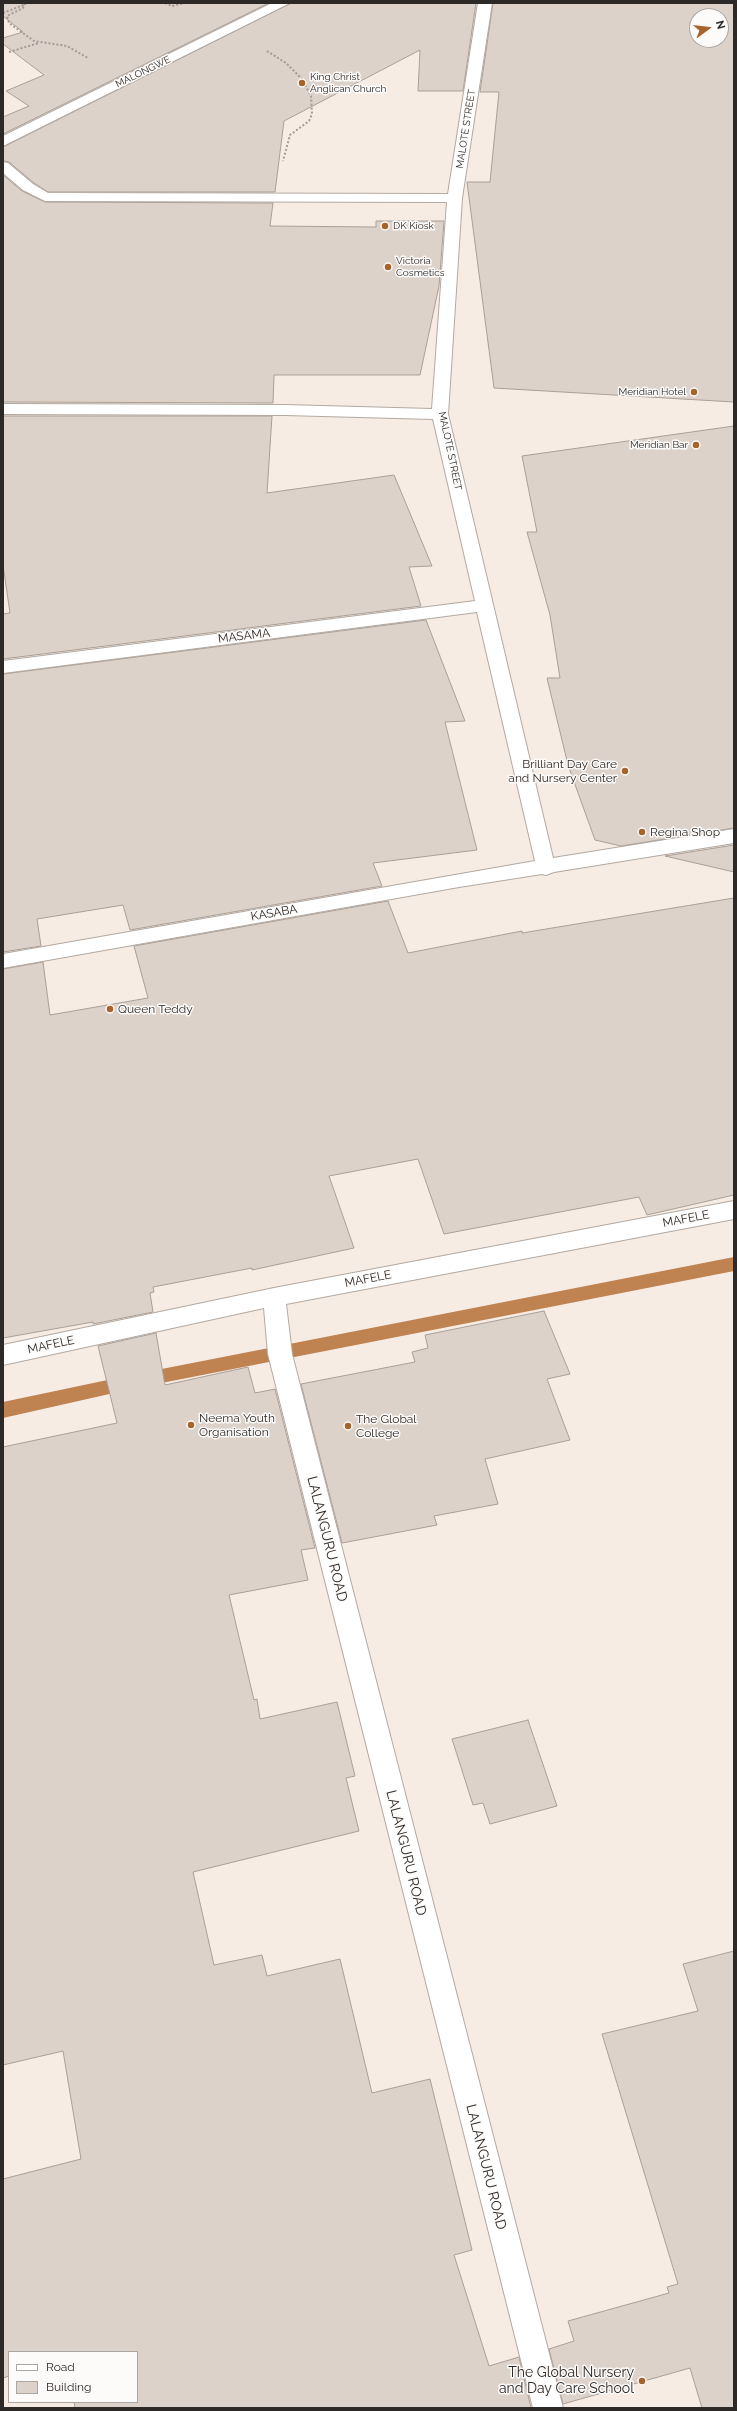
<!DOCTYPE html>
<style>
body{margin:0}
#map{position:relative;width:737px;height:2411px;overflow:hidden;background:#f7ece4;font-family:Raleway,sans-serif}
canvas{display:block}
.frame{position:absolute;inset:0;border:4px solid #2d2926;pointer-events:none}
.legend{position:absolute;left:8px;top:2351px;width:130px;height:52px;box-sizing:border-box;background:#fdfbfa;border:1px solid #aaa7a5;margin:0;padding:5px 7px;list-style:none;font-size:12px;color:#2d2926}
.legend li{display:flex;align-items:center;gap:8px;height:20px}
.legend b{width:20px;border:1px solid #aaa7a5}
.north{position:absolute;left:689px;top:8px;width:40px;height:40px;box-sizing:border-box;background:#fdfbfa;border:1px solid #aaa7a5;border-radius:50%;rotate:75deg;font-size:11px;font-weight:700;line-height:16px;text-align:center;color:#2d2926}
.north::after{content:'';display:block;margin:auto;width:14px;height:18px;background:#a4642c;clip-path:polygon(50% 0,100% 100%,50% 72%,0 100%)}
</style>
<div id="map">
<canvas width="737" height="2411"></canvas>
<div class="frame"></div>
<ul class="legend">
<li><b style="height:5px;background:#fff"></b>Road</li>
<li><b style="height:11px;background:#ddd2ca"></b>Building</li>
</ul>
<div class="north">N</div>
</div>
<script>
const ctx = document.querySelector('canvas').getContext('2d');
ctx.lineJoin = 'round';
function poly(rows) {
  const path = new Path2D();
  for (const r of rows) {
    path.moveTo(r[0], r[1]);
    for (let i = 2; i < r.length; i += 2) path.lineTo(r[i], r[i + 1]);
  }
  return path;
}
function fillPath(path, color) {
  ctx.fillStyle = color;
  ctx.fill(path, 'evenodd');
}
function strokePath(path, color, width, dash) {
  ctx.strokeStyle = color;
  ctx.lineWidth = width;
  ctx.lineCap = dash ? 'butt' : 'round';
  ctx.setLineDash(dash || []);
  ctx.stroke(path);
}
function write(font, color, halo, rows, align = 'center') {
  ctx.font = font + ' Raleway,sans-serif';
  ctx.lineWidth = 3;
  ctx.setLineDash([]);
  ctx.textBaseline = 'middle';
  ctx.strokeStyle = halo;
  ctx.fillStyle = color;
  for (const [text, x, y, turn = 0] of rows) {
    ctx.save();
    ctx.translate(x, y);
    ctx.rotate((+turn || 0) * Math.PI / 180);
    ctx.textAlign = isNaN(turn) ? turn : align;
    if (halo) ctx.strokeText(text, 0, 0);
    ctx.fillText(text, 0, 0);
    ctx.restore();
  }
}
fillPath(poly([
 [734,1257,734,1271,136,1388,3,1418,3,1402,136,1374,734,1257]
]), '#bf8251');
const building = poly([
 [3,3,269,3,3,134,3,117,29,106,6,91,44,75,3,44,3,38,23,32,3,16,3,3],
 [291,3,476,3,463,91,418,91,420,50,284,121,275,192,48,192,34,183,9,162,3,161,3,147,291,3],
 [493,3,734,3,734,402,494,388,467,182,490,182,499,92,480,92,493,3],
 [697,16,721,16,721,40,697,40,697,16],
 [3,175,22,191,45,202,273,203,270,226,376,227,376,221,444,221,439,286,420,375,274,375,273,403,3,402,3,175],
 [3,416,272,416,267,493,394,475,432,566,409,567,421,606,3,659,3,614,10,613,3,565,3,416],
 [734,426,734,828,621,846,595,840,568,765,547,678,560,678,550,615,527,532,537,532,522,456,734,426],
 [426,620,465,721,445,722,477,850,373,863,382,886,130,930,123,905,37,919,41,946,3,952,3,674,426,620],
 [734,845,734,872,665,856,734,845],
 [734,898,734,1195,647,1215,639,1197,444,1234,418,1159,329,1176,354,1248,252,1270,252,1268,153,1287,154,1292,150,1293,153,1312,93,1324,93,1322,3,1338,3,969,43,962,50,1015,148,998,134,946,388,901,408,953,522,931,522,933,734,898],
 [544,1311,570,1374,547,1379,570,1440,485,1459,498,1504,434,1516,437,1525,342,1543,301,1384,415,1362,412,1352,428,1348,425,1335,544,1311],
 [156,1333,165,1385,248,1367,255,1393,275,1389,315,1548,301,1550,308,1580,229,1595,254,1700,257,1699,260,1719,337,1702,355,1776,346,1778,359,1831,193,1872,214,1965,262,1955,267,1976,340,1959,372,2093,430,2079,472,2250,454,2255,489,2366,519,2357,531,2408,75,2408,74,2402,137,2402,137,2352,9,2352,9,2376,3,2378,3,2179,81,2159,63,2051,3,2065,3,1447,117,1423,98,1346,156,1333],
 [528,1720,557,1806,490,1824,483,1803,473,1805,452,1739,528,1720],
 [734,1951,734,2408,702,2408,690,2368,563,2404,549,2349,574,2341,568,2321,669,2293,667,2287,678,2284,602,2034,698,2011,683,1964,734,1951]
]);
fillPath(building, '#ddd2ca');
strokePath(building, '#a99f97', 1);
const street = poly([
 [272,3,290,3,3,146,3,136,272,3],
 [478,3,492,3,462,198,448,414,553,858,734,829,734,843,554,872,546,875,542,874,459,887,3,968,3,954,535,861,477,612,3,673,3,661,475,601,433,419,285,415,3,414,3,404,285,405,432,409,447,202,45,201,23,190,3,173,3,162,8,163,33,184,48,193,448,194,478,3],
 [734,1201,734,1219,286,1304,292,1354,563,2408,533,2408,268,1354,264,1308,3,1365,3,1345,274,1288,734,1201]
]);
strokePath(street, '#b3a9a1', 2);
strokePath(poly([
 [25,3,23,8,7,16,9,23,34,41,67,46,88,58],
 [165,3,172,6,185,3],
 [3,13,26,4],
 [267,51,286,63,302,79,311,96,312,114,309,121,290,135,283,161],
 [9,52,39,43]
]), '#a39b95', 2, [2, 2]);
fillPath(street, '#fff');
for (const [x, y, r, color] of [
 [302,83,4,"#a4642c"],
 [385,226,4,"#a4642c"],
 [388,267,4,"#a4642c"],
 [694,392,4,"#a4642c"],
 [696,445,4,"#a4642c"],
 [625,771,4,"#a4642c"],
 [642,832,4,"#a4642c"],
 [110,1009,4,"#a4642c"],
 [191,1425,4,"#a4642c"],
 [348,1426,4,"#a4642c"],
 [642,2381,4,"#a4642c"]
]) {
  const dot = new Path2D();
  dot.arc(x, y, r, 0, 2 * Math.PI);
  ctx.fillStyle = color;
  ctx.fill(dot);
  strokePath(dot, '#fdfbfa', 1.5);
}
write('10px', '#2d2926', '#fdfbfa', [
 ["MALONGWE",143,72,-26],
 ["MALOTE STREET",466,129,-81],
 ["MALOTE STREET",450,451,78]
]);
write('10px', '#2d2926', '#fdfbfa', [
 ["King Christ",310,77],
 ["Anglican Church",310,89],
 ["DK Kiosk",393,226],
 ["Victoria",396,261],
 ["Cosmetics",396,273],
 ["Meridian Hotel",686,392,"right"],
 ["Meridian Bar",688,445,"right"]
], 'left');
write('12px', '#2d2926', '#fdfbfa', [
 ["MASAMA",244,636,-7],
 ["KASABA",274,913,-10],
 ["MAFELE",686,1219,-11],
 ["MAFELE",368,1279,-11],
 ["MAFELE",51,1345,-12]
]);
write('12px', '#2d2926', '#fdfbfa', [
 ["Brilliant Day Care",617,764,"right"],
 ["and Nursery Center",617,778,"right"],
 ["Regina Shop",650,832],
 ["Queen Teddy",118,1009],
 ["Neema Youth",199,1418],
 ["Organisation",199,1432],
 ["The Global",356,1419],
 ["College",356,1433]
], 'left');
write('14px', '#2d2926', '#fdfbfa', [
 ["LALANGURU ROAD",327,1539,76],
 ["LALANGURU ROAD",406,1853,76],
 ["LALANGURU ROAD",486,2167,76]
]);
write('14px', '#2d2926', '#fdfbfa', [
 ["The Global Nursery",634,2373],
 ["and Day Care School",634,2389]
], 'right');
</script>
